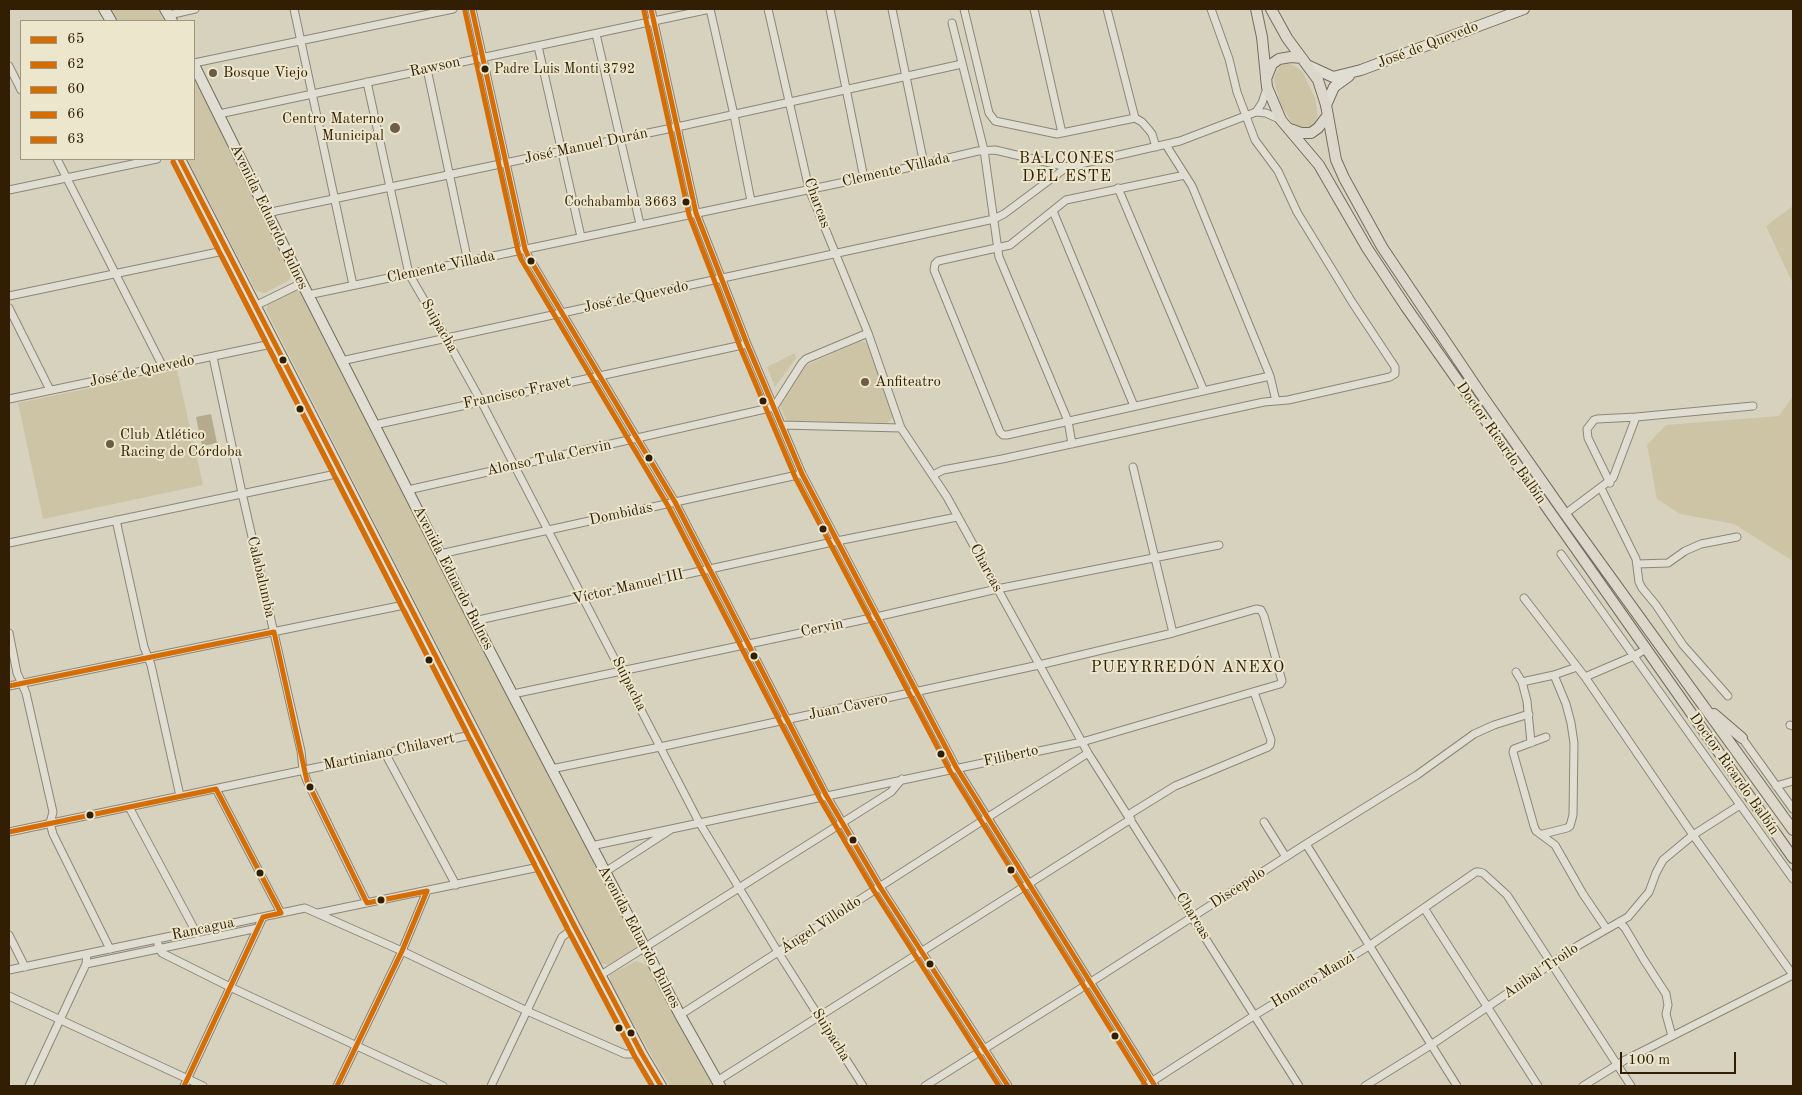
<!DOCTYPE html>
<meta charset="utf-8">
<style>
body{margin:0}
#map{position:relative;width:1802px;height:1095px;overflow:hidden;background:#d7d2bd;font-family:"Old Standard TT",serif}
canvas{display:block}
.frame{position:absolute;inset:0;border:10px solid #311e03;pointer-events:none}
.legend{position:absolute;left:20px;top:20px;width:175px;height:140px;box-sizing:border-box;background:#ece6cd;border:1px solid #a1967c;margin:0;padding:6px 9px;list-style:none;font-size:15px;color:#311e03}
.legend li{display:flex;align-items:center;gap:10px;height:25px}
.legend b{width:25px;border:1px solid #a1967c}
.scale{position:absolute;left:1620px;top:1052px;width:116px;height:22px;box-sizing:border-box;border:2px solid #311e03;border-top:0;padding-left:6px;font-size:15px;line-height:18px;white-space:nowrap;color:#311e03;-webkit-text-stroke:4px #ece6cd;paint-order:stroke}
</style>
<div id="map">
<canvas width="1802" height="1095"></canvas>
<div class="frame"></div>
<ul class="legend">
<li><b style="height:6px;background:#d66d01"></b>65</li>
<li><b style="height:6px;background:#d66d01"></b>62</li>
<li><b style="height:6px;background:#d66d01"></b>60</li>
<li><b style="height:6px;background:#d66d01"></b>66</li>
<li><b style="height:6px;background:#d66d01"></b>63</li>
</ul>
<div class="scale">100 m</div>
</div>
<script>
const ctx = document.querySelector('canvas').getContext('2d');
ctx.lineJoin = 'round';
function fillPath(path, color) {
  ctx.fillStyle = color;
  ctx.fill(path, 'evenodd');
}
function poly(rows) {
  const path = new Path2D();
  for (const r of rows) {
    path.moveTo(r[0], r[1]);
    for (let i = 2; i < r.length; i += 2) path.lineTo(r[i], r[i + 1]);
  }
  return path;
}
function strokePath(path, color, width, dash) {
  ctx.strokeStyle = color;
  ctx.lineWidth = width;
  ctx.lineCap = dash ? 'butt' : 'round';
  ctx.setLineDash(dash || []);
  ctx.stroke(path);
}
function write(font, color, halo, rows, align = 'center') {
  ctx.font = font + ' "Old Standard TT",serif';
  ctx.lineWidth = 4;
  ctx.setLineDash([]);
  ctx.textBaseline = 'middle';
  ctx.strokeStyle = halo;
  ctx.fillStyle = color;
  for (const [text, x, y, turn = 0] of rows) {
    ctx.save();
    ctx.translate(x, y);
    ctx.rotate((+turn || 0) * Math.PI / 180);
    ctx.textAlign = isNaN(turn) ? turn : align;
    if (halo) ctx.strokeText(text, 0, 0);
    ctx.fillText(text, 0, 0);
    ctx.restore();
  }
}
fillPath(poly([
 [110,9,158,9,164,21,116,21],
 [1288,64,1293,65,1302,71,1315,98,1318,116,1314,125,1309,127,1303,127,1292,123,1280,103,1274,80,1275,75,1280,66],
 [194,79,293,272,289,280,265,293,256,291,187,159,194,159],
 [1793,206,1793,284,1766,226],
 [296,289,305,295,635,939,637,947,608,965,600,963,266,310,268,303],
 [861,341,868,343,894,416,887,423,787,421,780,407,801,370,807,365],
 [795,353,796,358,775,387,767,367],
 [177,370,203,485,43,519,18,403],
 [1793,396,1793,561,1734,524,1680,514,1657,499,1647,445,1666,425,1779,416],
 [636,961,647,965,713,1086,670,1086,658,1067,610,982,610,975]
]), '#cdc4a6');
fillPath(poly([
 [211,414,217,443,202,446,196,417]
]), '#b5aa8b');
const minor = poly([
 [294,9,353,285],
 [472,9,525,249,528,256,675,502,826,795,842,822,880,887,1008,1086],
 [651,9,696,213,747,344,802,474,956,767,1155,1086],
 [710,9,734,115,751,201],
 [768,9,809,189,868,333,901,428,947,497,1088,753,1299,1086],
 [830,9,864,178],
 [892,9,924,164],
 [964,9,989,113,995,121,1057,134,1135,118],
 [1034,9,1062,133],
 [1107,9,1135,118,1142,122,1149,130,1152,134,1156,147],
 [169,15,195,9],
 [952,23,984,150,999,257,1068,421,1072,444],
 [596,34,640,224],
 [538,46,581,237],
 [194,63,453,9],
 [9,66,21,90],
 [427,69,468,262],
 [367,82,409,274,446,338,481,401,699,822,778,952,863,1086],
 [1256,112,1262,103,1267,88],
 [219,114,710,9],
 [1166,145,1192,186,1270,376,1276,401],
 [57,159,163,367],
 [1185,175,1066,200,1010,245,938,261,935,264,934,270,1000,432,1003,435,1007,435,1270,376],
 [1118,188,1204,391],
 [9,190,157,159],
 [1053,211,1134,406],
 [268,214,276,211,677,127,962,64],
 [308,295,864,178,978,151,995,150,1067,167,1180,141,1256,112,1266,113,1281,120],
 [9,296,228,250],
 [257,305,302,283],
 [9,308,50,390],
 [213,357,242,493,301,751,303,770,307,781,367,903],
 [341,361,994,219,1004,214,1067,167],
 [9,399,276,343],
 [374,425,747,344],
 [781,425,901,428],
 [1133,467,1173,633],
 [933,475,943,470,1002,459,1264,402,1288,400,1390,377,1395,374,1395,367,1352,302,1297,212,1278,171,1255,140,1237,92,1229,59,1211,9],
 [1610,483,1588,438,1587,429,1594,420,1597,419,1636,417],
 [1601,488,1636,559,1639,582,1642,588,1656,605,1683,645,1728,696],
 [408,490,774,407,802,363,806,359,868,333],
 [1565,514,1613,478,1636,417,1753,406],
 [116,520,144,647,151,665,180,796],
 [9,543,341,473],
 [440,554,802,474],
 [1561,554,1793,879],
 [1637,564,1668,563,1685,551,1701,544,1737,537],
 [1524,598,1585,677,1693,835,1793,975],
 [474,621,837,541,957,517],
 [9,633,17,673,26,693,53,812,50,823,53,834,110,949],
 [1516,672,1522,682,1527,701,1531,743],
 [1585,677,1634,656,1646,649],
 [1522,682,1554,675,1577,667],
 [9,686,409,604],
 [513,694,876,617,997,589,1219,545],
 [1790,725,1793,726],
 [1546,737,1514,749,1513,752,1534,826,1536,831,1555,845,1583,894,1606,928],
 [1742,738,1793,809],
 [385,753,456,885],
 [551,769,660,747,1039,665,1173,633,1256,609,1261,610,1264,616,1282,681,1280,684,1082,742,591,846],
 [1776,786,1793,781],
 [216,789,281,913],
 [129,807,197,934],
 [1128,815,1175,786,1268,747,1270,745,1271,740,1254,692],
 [1264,822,1286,857],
 [9,832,476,734],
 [1543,834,1567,828,1570,826,1573,815,1574,743,1571,723,1566,704,1554,675],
 [1306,844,1457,1086],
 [605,872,670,830],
 [1424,908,1538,1086],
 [318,913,544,866],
 [1619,922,1625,928,1644,960,1666,994,1668,1005,1666,1014,1672,1036],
 [9,935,25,967],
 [157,939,159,949,162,953,230,987,443,1086],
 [86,964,258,928],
 [9,970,305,908,402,951,527,1011,625,1054,642,1054],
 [601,975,891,792,902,779],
 [9,996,203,1086],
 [680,1015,1088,753],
 [717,1081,1131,819],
 [29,1086,86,964,87,954],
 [184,1086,263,917],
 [337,1086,402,951,427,891],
 [491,1086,562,937,575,927],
 [925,1086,1091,982,1306,844,1417,775,1474,734,1494,725,1529,714],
 [1145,1086,1255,1015,1369,946,1476,872,1479,872,1483,873,1507,895,1631,1086],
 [1365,1086,1431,1045,1579,945,1628,917,1649,892,1656,873,1663,860,1693,835,1740,805],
 [1583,1086,1625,1060,1793,975]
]);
const secondary = poly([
 [104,9,111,21],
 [165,9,172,21],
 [194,65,302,283,474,621,680,1015,720,1086],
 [1309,66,1333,77,1361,70,1524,9],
 [1326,105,1334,87,1349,76],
 [180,159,575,927,642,1054,661,1086]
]);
const primary = poly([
 [1256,9,1262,37,1267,87,1281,120,1319,165,1367,248,1406,307,1793,858],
 [1271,9,1287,38,1318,80,1326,105,1336,160,1344,178,1382,247,1481,394,1565,514,1793,830],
 [1266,79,1272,64,1279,59,1291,57,1302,58],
 [1290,129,1301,133,1311,133,1318,128,1328,115],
 [1714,714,1742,738]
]);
strokePath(minor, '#8c8677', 9);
strokePath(secondary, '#736d5f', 12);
strokePath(primary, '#736d5f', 12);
strokePath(minor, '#e0ded3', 7);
strokePath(secondary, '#e0ded3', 10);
strokePath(primary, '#dbd8cb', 10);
strokePath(poly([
 [472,9,525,249,528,256,675,502,826,795,880,887,1008,1086],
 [651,9,696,213,747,344,802,474,956,767,1155,1086]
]), '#d66d01', 5);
strokePath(poly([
 [465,11,518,251,521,259,668,506,820,799,874,891,999,1086],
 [644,11,689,215,740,347,795,477,950,771,1146,1086]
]), '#d66d01', 5);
strokePath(poly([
 [180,159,575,927,642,1054,661,1086]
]), '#d66d01', 5);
strokePath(poly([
 [173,162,568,930,635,1057,652,1086]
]), '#d66d01', 5);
strokePath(poly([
 [9,686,274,632,307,781,367,903,427,891],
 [9,832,216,789,281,913,263,917,184,1086],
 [337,1086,402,951,427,891]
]), '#d66d01', 5);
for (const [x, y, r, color] of [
 [485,69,4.5,"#311e03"],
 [213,73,5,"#6b5d44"],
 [395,128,6,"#6b5d44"],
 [686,202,4.5,"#311e03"],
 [531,261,4.5,"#311e03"],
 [283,360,4.5,"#311e03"],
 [865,382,5,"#6b5d44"],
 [763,401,4.5,"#311e03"],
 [300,409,4.5,"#311e03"],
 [110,444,5,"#6b5d44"],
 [649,458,4.5,"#311e03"],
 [823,529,4.5,"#311e03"],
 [754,656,4.5,"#311e03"],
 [429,660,4.5,"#311e03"],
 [941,754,4.5,"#311e03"],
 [310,787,4.5,"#311e03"],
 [90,815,4.5,"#311e03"],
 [853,840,4.5,"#311e03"],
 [1011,870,4.5,"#311e03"],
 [260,873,4.5,"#311e03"],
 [381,900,4.5,"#311e03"],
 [930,964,4.5,"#311e03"],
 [619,1028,4.5,"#311e03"],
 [631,1033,4.5,"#311e03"],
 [1115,1036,4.5,"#311e03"]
]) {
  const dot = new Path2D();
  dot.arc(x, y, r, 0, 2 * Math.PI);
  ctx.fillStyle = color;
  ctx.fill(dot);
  strokePath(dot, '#ece6cd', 2);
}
write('14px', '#311e03', '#ece6cd', [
 ["Padre Luis Monti 3792",494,69],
 ["Cochabamba 3663",677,202,"right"]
], 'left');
write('15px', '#311e03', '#ece6cd', [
 ["José de Quevedo",1428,45,-21],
 ["Rawson",435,67,-12],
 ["José Manuel Durán",586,146,-12],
 ["Clemente Villada",896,170,-13],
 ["Charcas",817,203,70],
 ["Avenida Eduardo Bulnes",269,217,64],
 ["Clemente Villada",441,267,-12],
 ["José de Quevedo",636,297,-12],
 ["Suipacha",439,326,60],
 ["José de Quevedo",142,371,-12],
 ["Francisco Fravet",517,393,-12],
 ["Doctor Ricardo Balbín",1501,443,55],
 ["Alonso Tula Cervin",549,458,-12],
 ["Dombidas",621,514,-12],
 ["Charcas",986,568,61],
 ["Calabalumba",261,577,77],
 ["Avenida Eduardo Bulnes",453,578,63],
 ["Víctor Manuel III",628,587,-13],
 ["Cervin",822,628,-12],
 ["Suipacha",629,684,63],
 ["Juan Cavero",848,707,-12],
 ["Martiniano Chilavert",389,752,-12],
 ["Filiberto",1011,756,-12],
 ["Doctor Ricardo Balbín",1734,774,55],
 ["Discepolo",1238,888,-33],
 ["Charcas",1193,916,58],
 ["Ángel Villoldo",821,925,-33],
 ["Rancagua",203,929,-12],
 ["Avenida Eduardo Bulnes",639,937,62],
 ["Anibal Troilo",1541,971,-34],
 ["Homero Manzi",1313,980,-31],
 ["Suipacha",831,1035,58]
]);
write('15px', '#311e03', '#ece6cd', [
 ["Bosque Viejo",223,73],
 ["Centro Materno",384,119,"right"],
 ["Municipal",384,136,"right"],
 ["Anfiteatro",875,382],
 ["Club Atlético",120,435],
 ["Racing de Córdoba",120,452]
], 'left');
ctx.letterSpacing = '1px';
write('16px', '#311e03', '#ece6cd', [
 ["BALCONES",1067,159],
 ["DEL ESTE",1067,177],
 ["PUEYRREDÓN ANEXO",1188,668]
]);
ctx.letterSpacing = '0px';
</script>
